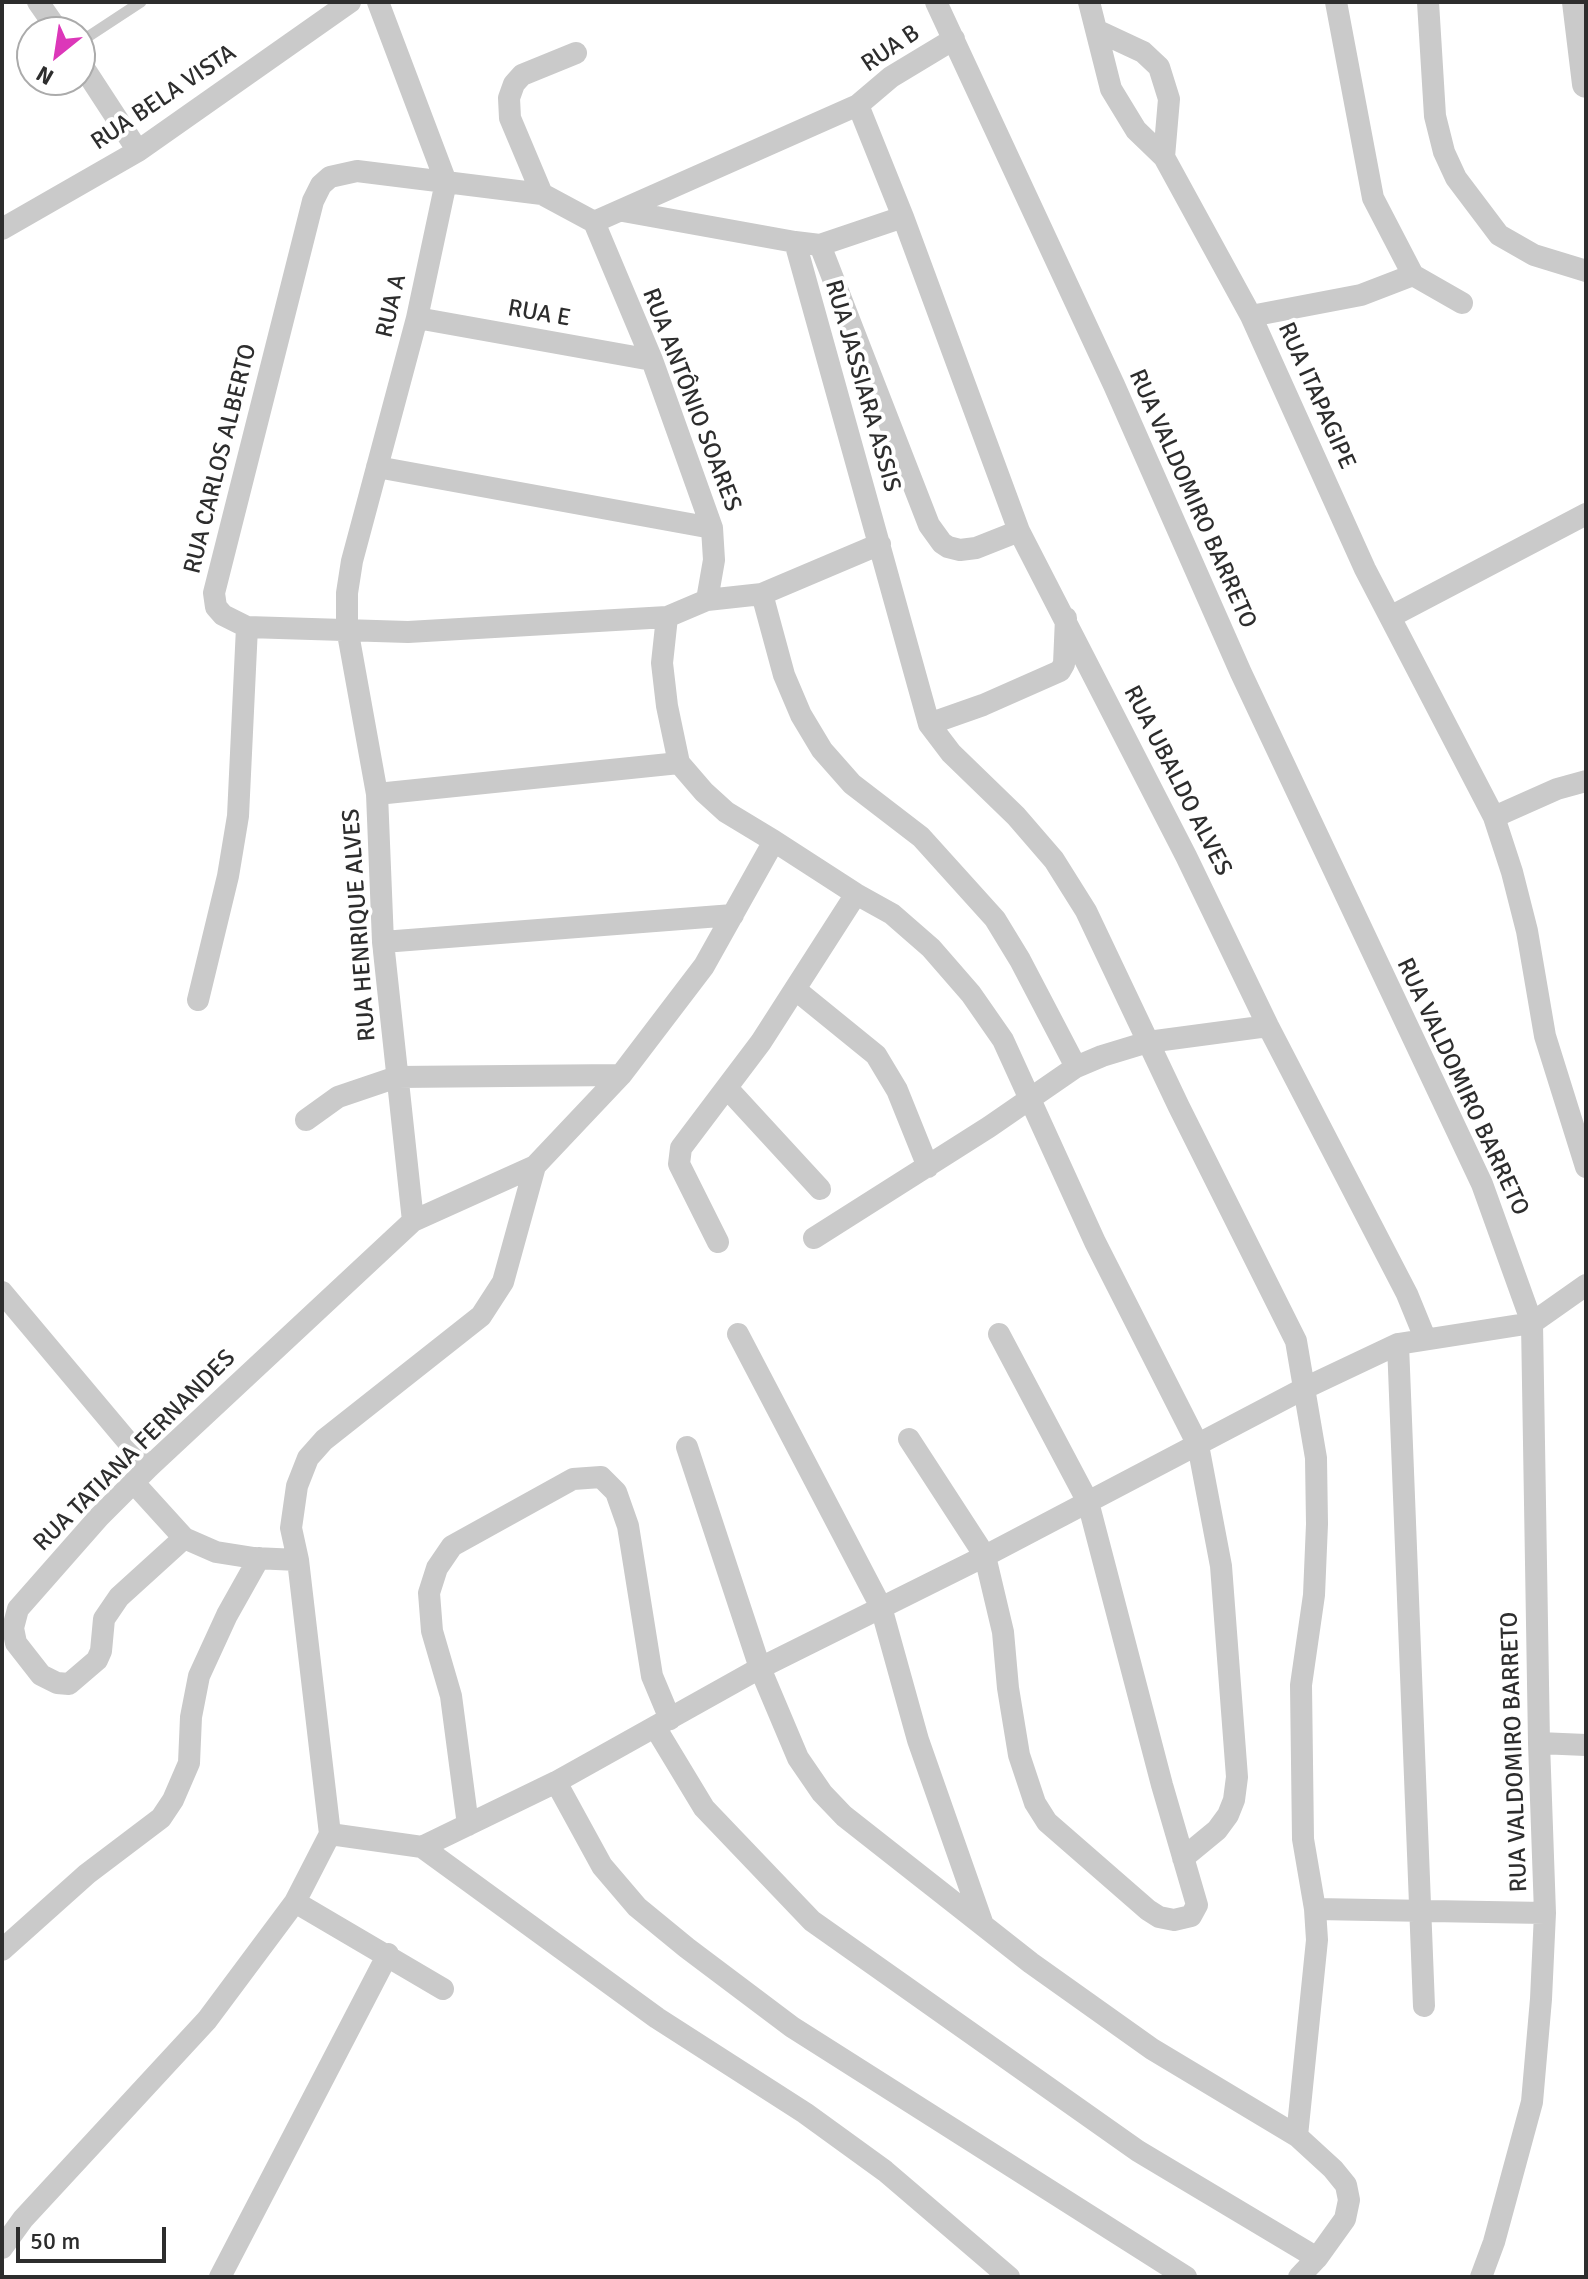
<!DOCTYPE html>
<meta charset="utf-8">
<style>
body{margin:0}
#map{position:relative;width:1588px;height:2279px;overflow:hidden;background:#fff;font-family:Signika,sans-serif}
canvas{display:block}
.frame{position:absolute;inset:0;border:4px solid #2d2d2d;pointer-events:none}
.north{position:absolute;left:16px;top:16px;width:80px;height:80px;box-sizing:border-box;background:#fff;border:2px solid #ababab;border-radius:50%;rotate:210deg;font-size:22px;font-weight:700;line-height:32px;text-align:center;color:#2d2d2d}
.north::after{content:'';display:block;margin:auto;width:28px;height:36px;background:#dc37b9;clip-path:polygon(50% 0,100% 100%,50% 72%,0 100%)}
.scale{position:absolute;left:16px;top:2227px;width:150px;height:36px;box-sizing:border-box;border:4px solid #2d2d2d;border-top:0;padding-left:10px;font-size:24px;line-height:28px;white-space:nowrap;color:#2d2d2d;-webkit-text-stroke:6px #fff;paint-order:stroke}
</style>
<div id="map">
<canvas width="1588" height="2279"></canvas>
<div class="frame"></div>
<div class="north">N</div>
<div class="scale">50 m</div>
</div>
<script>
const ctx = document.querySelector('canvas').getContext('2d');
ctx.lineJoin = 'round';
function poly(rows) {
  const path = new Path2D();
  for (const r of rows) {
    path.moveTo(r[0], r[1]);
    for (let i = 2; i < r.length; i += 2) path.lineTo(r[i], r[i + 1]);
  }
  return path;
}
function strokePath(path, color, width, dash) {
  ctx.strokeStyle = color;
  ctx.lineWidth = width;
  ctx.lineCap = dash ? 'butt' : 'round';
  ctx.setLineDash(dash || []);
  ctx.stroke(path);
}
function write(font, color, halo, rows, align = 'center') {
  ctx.font = font + ' Signika,sans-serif';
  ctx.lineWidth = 8;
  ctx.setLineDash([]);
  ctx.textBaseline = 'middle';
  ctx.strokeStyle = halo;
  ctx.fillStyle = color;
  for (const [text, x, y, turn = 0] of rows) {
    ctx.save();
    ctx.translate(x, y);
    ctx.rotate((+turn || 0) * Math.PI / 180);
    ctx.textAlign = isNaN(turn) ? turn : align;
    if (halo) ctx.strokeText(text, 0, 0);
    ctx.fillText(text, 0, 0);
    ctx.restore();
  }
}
strokePath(poly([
 [80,42,141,2]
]), '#cacaca', 11);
strokePath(poly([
 [38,2,59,32],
 [378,2,446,182,417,318,352,561,347,593,347,628,377,794,383,942,413,1221],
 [936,2,1114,385,1241,673,1482,1184,1532,1323,1539,1743,1545,1913,1541,1999,1532,2102,1494,2242,1481,2277],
 [1089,2,1111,89,1136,130,1164,157,1251,316,1365,569,1494,817,1512,872,1527,931,1545,1036,1586,1167],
 [1336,2,1373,198,1413,275,1462,303],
 [1428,2,1435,116,1444,152,1456,178,1499,235,1534,255,1586,271],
 [1098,31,1143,52,1159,67,1169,99,1164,157],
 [80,62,138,151],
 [858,105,903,217],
 [542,194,510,118,509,98,514,84,522,75,576,53],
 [623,211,795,242,820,245,903,217,1019,531,1186,856,1268,1026,1407,1294,1425,1338],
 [594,222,858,105,891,77,954,39],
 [594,222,652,360,712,528,714,560,707,600],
 [2,229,138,151,350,2],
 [820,245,929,525,942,543,948,547,960,550,976,548,1019,531],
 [1251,316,1361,295,1413,275],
 [417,318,652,360],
 [377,467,712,528],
 [762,594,784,675,801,715,822,750,852,784,921,837,995,919,1020,960,1076,1067],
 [1390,617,1586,514],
 [247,627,408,632,667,617,707,600,762,594,880,544],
 [929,724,983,705,1060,671,1064,664,1066,618],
 [377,794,679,763],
 [1494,817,1557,789,1586,781],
 [774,841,856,894,892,914,931,948,971,994,1003,1040,1095,1242,1198,1445,1221,1566,1237,1777,1234,1800,1228,1815,1217,1830,1183,1858],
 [383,942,733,915],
 [796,990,876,1055,897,1090,928,1167],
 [198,1000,228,876,238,816,247,627,223,615,216,607,214,593,313,201,321,185,330,177,357,171,542,194,594,222],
 [727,1088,820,1189],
 [306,1120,338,1097,397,1077,621,1075],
 [814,1238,989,1127,1076,1067,1102,1056,1148,1042,1268,1026],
 [718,1242,679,1164,681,1148,761,1042,856,894],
 [2,1292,149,1467],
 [738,1334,881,1607,918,1740,983,1925],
 [1398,1344,1424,2006],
 [909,1439,985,1556,1003,1632,1008,1688,1019,1755,1035,1803,1047,1822,1148,1910,1159,1917,1174,1920,1191,1916,1197,1905,1162,1785,1088,1502,999,1334],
 [687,1447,760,1668,798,1758,822,1793,844,1816,1031,1963,1152,2049,1297,2136,1317,1940,1315,1909,1303,1839,1301,1685,1314,1595,1317,1524,1316,1458,1296,1341,1179,1107,1086,911,1054,860,1016,816,951,753,929,724,795,242],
 [134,1483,184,1538,216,1552,254,1558,298,1560],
 [184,1538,119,1597,104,1619,101,1651,97,1660,69,1684,57,1683,41,1675,16,1643,13,1628,18,1609,99,1517,149,1467,413,1221,535,1166,621,1075,704,966,774,841,726,812,704,792,679,763,667,706,662,663,667,617],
 [655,1727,704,1808,812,1921,1138,2151,1317,2258],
 [1539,1743,1586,1745],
 [556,1782,602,1866,637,1907,687,1948,792,2027,1186,2277],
 [468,1825,451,1696,432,1631,429,1593,437,1568,452,1546,573,1479,601,1477,616,1492,628,1526,652,1676,670,1719],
 [330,1834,422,1847,556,1782,760,1668,985,1556,1305,1388,1398,1344,1532,1323,1586,1285],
 [422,1847,657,2018,805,2113,885,2171,1009,2277],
 [295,1902,443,1989],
 [1315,1909,1545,1913],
 [2,1950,87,1874,161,1818,173,1800,189,1763,191,1717,199,1676,227,1615,259,1558],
 [1297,2136,1333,2169,1346,2185,1349,2200,1345,2219,1317,2258,1299,2277],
 [2,2248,23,2219,207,2020,295,1902,330,1834,298,1560,291,1528,297,1486,308,1458,324,1440,481,1316,503,1282,535,1166],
 [220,2277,388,1954]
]), '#cacaca', 22);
strokePath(poly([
 [1576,2,1586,84]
]), '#cacaca', 28);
write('24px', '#2d2d2d', '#fff', [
 ["RUA B",891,49,-34],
 ["RUA BELA VISTA",164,98,-34],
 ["RUA A",392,306,-77],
 ["RUA E",539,314,10],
 ["RUA JASSIARA ASSIS",862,386,74],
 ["RUA ITAPAGIPE",1316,396,66],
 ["RUA ANTÔNIO SOARES",691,400,69],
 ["RUA CARLOS ALBERTO",221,459,-76],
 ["RUA VALDOMIRO BARRETO",1192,499,66],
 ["RUA UBALDO ALVES",1177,781,63],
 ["RUA HENRIQUE ALVES",360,925,-94],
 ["RUA VALDOMIRO BARRETO",1462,1087,65],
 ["RUA TATIANA FERNANDES",135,1451,-45],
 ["RUA VALDOMIRO BARRETO",1515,1752,-92]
]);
</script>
